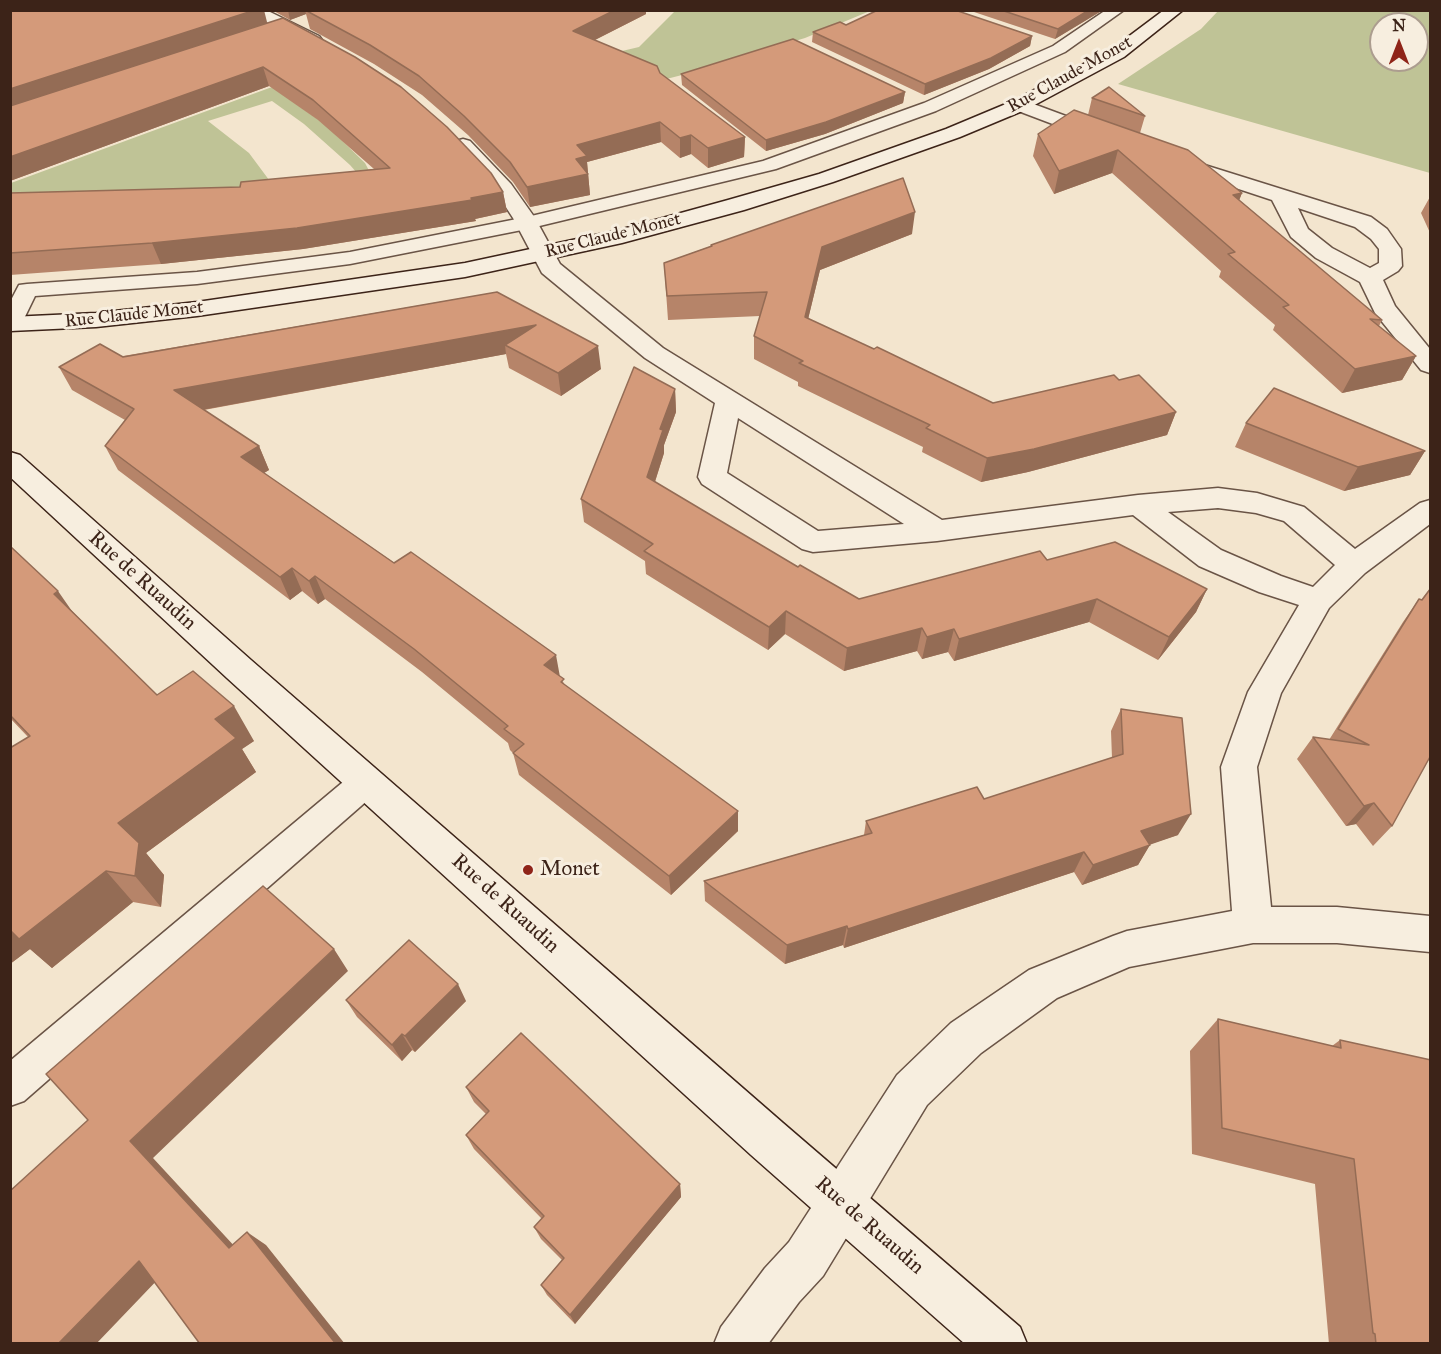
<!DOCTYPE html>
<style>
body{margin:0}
#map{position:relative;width:1441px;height:1354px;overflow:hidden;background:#f3e5ce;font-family:"IM FELL Great Primer",serif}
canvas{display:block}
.frame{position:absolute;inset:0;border:12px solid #3c2318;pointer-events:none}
.north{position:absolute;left:1369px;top:12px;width:60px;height:60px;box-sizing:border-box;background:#f7eedf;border:2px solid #ac9d8f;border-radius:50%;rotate:0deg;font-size:16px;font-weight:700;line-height:24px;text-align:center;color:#3c2318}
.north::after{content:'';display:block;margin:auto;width:21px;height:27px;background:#8f2418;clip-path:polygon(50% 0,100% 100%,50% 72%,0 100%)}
</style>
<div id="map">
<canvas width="1441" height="1354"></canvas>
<div class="frame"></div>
<div class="north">N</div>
</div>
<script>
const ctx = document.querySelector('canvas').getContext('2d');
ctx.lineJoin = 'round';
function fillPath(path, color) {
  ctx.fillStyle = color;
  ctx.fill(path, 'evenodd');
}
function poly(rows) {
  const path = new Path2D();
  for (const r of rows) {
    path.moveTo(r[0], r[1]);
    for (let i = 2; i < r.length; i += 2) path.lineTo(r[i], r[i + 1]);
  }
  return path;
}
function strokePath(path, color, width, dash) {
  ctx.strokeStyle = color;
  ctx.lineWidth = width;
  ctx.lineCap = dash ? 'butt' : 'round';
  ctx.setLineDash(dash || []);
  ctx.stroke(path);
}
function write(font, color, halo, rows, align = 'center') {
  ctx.font = font + ' "IM FELL Great Primer",serif';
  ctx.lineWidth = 6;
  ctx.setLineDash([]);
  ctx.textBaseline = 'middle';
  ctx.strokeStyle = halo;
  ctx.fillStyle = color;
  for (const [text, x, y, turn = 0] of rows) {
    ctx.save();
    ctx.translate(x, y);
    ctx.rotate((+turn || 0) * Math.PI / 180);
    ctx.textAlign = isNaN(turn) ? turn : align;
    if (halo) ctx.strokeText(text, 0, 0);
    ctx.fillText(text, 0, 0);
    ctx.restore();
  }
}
fillPath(poly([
 [675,11,870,11,805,38,682,75,565,105,537,71,639,47],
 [1218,11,1430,11,1430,173,1118,84,1201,29],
 [1381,24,1417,24,1417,60,1381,60],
 [272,87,326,125,365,163,377,186,11,218,11,183],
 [272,101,304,124,350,165,364,181,278,192,249,153,208,121]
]), '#bfc396');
const lane = poly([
 [1106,10,1124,10,1065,52,936,111,776,169,527,229,350,264,197,284,35,296,19,329,10,331,10,302,19,285,27,284,197,272,350,252,527,217,763,161,924,103,1053,46,1106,10],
 [366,768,377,772,382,782,377,792,24,1101,10,1106,10,1061,355,772,366,768],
 [1430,918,1430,951,1417,947,1412,935,1417,922,1430,918]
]);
const street = poly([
 [244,10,266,10,319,36,322,40,319,44,307,44,244,10],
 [1020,99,1109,132,1112,136,1109,140,1102,142,1095,140,1013,109,1010,105,1013,101,1020,99],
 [463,139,470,141,511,184,535,218,560,264,663,348,942,520,1138,495,1218,488,1257,493,1304,507,1355,549,1420,503,1430,500,1430,524,1365,573,1329,608,1281,693,1257,767,1271,907,1337,907,1430,916,1430,952,1337,943,1253,943,1129,967,1057,998,981,1053,927,1105,823,1276,799,1302,768,1344,714,1344,721,1327,765,1268,789,1242,897,1075,951,1023,1029,970,1113,936,1127,931,1232,911,1221,767,1248,692,1299,605,1259,592,1199,566,1133,515,937,541,813,552,802,549,702,484,698,477,715,403,645,358,542,273,513,218,496,192,453,145,456,141,463,139],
 [738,418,904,524,818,531,727,473,738,418],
 [1218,508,1256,513,1284,521,1335,565,1313,587,1281,576,1221,550,1168,512,1218,508],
 [1179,157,1371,217,1387,229,1401,249,1402,266,1398,271,1383,280,1395,306,1430,349,1430,373,1421,370,1375,313,1360,282,1316,258,1291,237,1272,200,1172,167,1169,163,1172,159,1179,157],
 [1298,208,1355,227,1371,239,1379,249,1379,263,1370,268,1332,248,1308,229,1298,208]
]);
const secondary = poly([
 [1164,10,1183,10,1124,57,1027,109,960,137,833,182,744,210,622,243,465,277,197,316,96,327,10,331,10,317,96,313,197,302,465,263,619,230,728,200,819,174,946,129,1013,101,1112,49,1164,10],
 [10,452,20,455,251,660,783,1123,1020,1327,1027,1344,965,1344,751,1155,227,678,10,477,10,452]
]);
strokePath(lane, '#6a5446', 3);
strokePath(street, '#6a5446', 3);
strokePath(secondary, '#3c2318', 3);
fillPath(lane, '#f7eedf');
fillPath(street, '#f7eedf');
fillPath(secondary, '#f7eedf');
fillPath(poly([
 [10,10,267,23,503,192,507,212,475,219,476,221,303,249,161,264,10,275,10,193,240,187,374,169,318,120,269,86,10,181],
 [272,10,646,10,646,14,595,40,660,73,745,137,744,157,708,168,691,154,680,158,661,142,587,162,590,195,530,207,513,182,468,135,422,95,374,64,310,29,306,14,290,20],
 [968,10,1103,10,1055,39],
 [846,25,1032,36,1030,46,989,69,924,95,812,42,813,32],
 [681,74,905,92,903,103,825,134,766,151,682,85],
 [1092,98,1145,116,1140,133,1242,193,1239,200,1382,320,1379,326,1416,356,1402,380,1342,393,1273,330,1275,325,1219,277,1221,271,1112,173,1054,194,1033,156,1038,134,1088,115],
 [1431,195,1431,235,1421,213],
 [912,234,820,270,808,319,993,403,1119,380,1176,412,1167,435,1028,472,981,482,922,452,923,447,798,386,798,382,754,359,754,336,760,316,668,320,664,263,711,246,711,245],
 [497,292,601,369,561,396,509,368,506,354,204,410,259,446,269,470,264,473,560,677,565,685,738,831,671,895,519,775,513,753,510,750,508,743,422,672,325,599,318,604,302,591,290,600,118,470,105,446,125,420,72,390,59,367],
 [675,389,676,412,664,445,664,453,655,482,798,567,859,599,1047,560,1207,589,1196,612,1158,660,1089,622,954,661,948,652,922,659,917,651,844,671,785,634,768,650,646,574,645,561,584,522,581,499],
 [1246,423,1425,451,1410,475,1344,491,1235,447],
 [10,546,71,610,157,695,254,741,242,749,256,772,146,853,164,875,161,907,133,902,52,968,30,949,10,964,10,748,28,737,10,718],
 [1431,587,1392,826,1373,846,1356,824,1346,826,1297,759,1313,737,1329,740,1403,622,1419,599,1421,600],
 [1121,709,1178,835,1150,844,1138,865,1082,885,1074,872,844,948,843,945,785,964,705,901,704,881,864,835,866,821,984,799,1112,758,1111,731],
 [346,1000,466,1001,415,1052,412,1050,402,1061,357,1017],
 [1218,1019,1332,1046,1340,1040,1431,1344,1329,1344,1315,1184,1192,1154,1190,1051],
 [466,1087,680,1184,681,1197,575,1324,547,1295,541,1285,562,1260,541,1239,534,1227,542,1219,474,1149,466,1135,486,1114,474,1102]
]), '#b68469');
fillPath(poly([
 [255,10,264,10,268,26,10,111,10,89],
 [288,10,305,10,306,14,290,20],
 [615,10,646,10,646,14,575,50,573,31],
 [1089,10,1103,10,1055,39,1058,29],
 [1032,36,1030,46,989,69,924,95,925,84],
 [263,67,269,86,10,181,10,157],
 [905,92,903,103,825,134,766,151,766,140],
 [660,122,661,142,587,162,590,195,530,207,527,187,576,159,577,145],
 [691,135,691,154,680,158,680,138],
 [745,137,744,157,708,168,708,148],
 [1118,150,1112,173,1054,194,1059,171],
 [503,192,507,212,475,219,476,221,303,249,161,264,152,243,471,198],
 [1242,193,1233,216,1233,195],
 [915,212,912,234,820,270,803,340,805,317,822,247],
 [536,325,505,345,506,354,185,413,174,390],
 [598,346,601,369,561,396,558,373],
 [1416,356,1402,380,1342,393,1355,369],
 [675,389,676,412,664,445,664,453,649,500,647,477,660,429],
 [1176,412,1167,435,1028,472,981,482,987,458],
 [259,446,269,470,252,480,241,457],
 [1425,451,1410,475,1344,491,1358,467],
 [292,568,302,591,290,600,280,577],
 [315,576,325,599,318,604,309,581],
 [1207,589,1196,612,1158,660,1169,637],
 [58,591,83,627,54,594],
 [1097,599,1089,622,954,661,959,639],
 [786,611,785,634,768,650,769,627],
 [922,628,917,651,844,671,847,648],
 [954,629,948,652,922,659,927,637],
 [556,655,560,677,544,665],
 [234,706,254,741,242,749,256,772,146,853,164,875,161,907,135,876,118,823,215,719],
 [1374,803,1356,824,1346,826,1364,806],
 [738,811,738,831,671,895,669,876],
 [1191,814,1178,835,1129,852,1141,831],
 [1150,845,1138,865,1082,885,1093,865],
 [1084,852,1074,872,844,948,848,929],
 [106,871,133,902,52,968,30,949,10,964,10,928],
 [847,926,843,945,785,964,787,945],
 [334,949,348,971,153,1158,249,1262,229,1248,130,1141],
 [458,984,466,1001,415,1052,405,1036],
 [402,1034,412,1050,402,1061,392,1045],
 [680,1184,681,1197,575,1324,570,1315],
 [247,1232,266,1245,345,1344,336,1344],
 [139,1261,163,1274,96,1344,58,1344]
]), '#946c55');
const building = poly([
 [10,10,255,10,10,89,10,10],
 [305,10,615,10,573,31,657,66,660,73,745,137,708,148,691,135,680,138,660,122,577,145,587,156,576,159,588,174,527,187,510,162,464,116,419,76,370,45,305,10],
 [878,10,955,10,1032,36,991,58,925,84,813,32,840,22,846,25,878,10],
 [1001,10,1089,10,1058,29,1001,10],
 [283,18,355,57,401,87,447,127,491,173,503,192,471,198,472,200,297,228,152,243,10,253,10,193,240,187,241,182,390,168,313,100,263,67,10,157,10,106,283,18],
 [793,39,905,92,826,122,766,140,681,74,793,39],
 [1109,87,1145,116,1092,98,1109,87],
 [1074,110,1188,150,1242,193,1233,195,1382,320,1370,319,1416,356,1355,369,1283,307,1289,305,1228,254,1235,252,1118,150,1059,171,1038,134,1074,110],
 [903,178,915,212,822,247,805,317,874,349,877,347,993,403,1114,375,1119,380,1139,375,1176,412,1034,449,987,458,926,428,930,425,799,363,803,361,754,336,767,292,667,296,664,263,712,246,711,245,903,178],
 [497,292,598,346,558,373,505,345,536,325,174,390,259,446,241,457,319,511,394,563,411,552,556,655,544,665,564,679,561,682,738,811,669,876,513,753,524,744,504,729,508,726,414,649,315,576,309,581,292,568,280,577,105,446,134,409,59,367,100,344,123,357,497,292],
 [634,367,675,389,660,429,663,430,647,477,798,567,800,565,859,599,1040,551,1047,560,1115,542,1207,589,1169,637,1097,599,959,639,954,629,927,637,922,628,847,648,786,611,769,627,644,551,653,544,581,499,634,367],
 [1274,388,1425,451,1358,467,1246,423,1274,388],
 [10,546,58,591,54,594,157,695,193,671,234,706,215,719,236,738,118,823,139,843,135,876,106,871,19,939,10,930,10,748,30,736,10,715,10,546],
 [1431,588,1431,755,1392,826,1374,803,1364,806,1313,737,1369,745,1338,729,1419,599,1422,600,1431,588],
 [1121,709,1182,718,1191,814,1141,831,1150,845,1093,865,1084,852,848,929,847,926,787,945,704,881,872,833,866,821,977,787,984,799,1123,754,1121,709],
 [263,886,334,949,130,1141,229,1248,247,1232,336,1344,200,1344,139,1261,58,1344,10,1344,10,1191,88,1120,46,1074,263,886],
 [409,940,458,984,405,1036,402,1034,392,1045,346,1000,409,940],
 [1218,1019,1341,1048,1340,1040,1431,1060,1431,1344,1376,1344,1375,1334,1373,1333,1354,1159,1222,1128,1218,1019],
 [521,1033,680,1184,570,1315,541,1285,564,1258,534,1227,544,1216,466,1135,489,1111,466,1087,521,1033]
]);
fillPath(building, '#d49a7a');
strokePath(building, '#946c55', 1.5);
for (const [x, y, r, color] of [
 [528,870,6,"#8f2418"]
]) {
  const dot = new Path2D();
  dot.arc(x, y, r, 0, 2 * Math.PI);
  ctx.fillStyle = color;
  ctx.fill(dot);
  strokePath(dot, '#f7eedf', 2);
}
write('18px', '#3c2318', '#f7eedf', [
 ["Rue Claude Monet",1070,75,-29],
 ["Rue Claude Monet",613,236,-14],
 ["Rue Claude Monet",134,315,-6]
]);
write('21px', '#3c2318', '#f7eedf', [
 ["Rue de Ruaudin",142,581,42],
 ["Rue de Ruaudin",505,904,42],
 ["Rue de Ruaudin",869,1226,41]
]);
write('21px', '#3c2318', '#f7eedf', [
 ["Monet",540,870]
], 'left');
</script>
